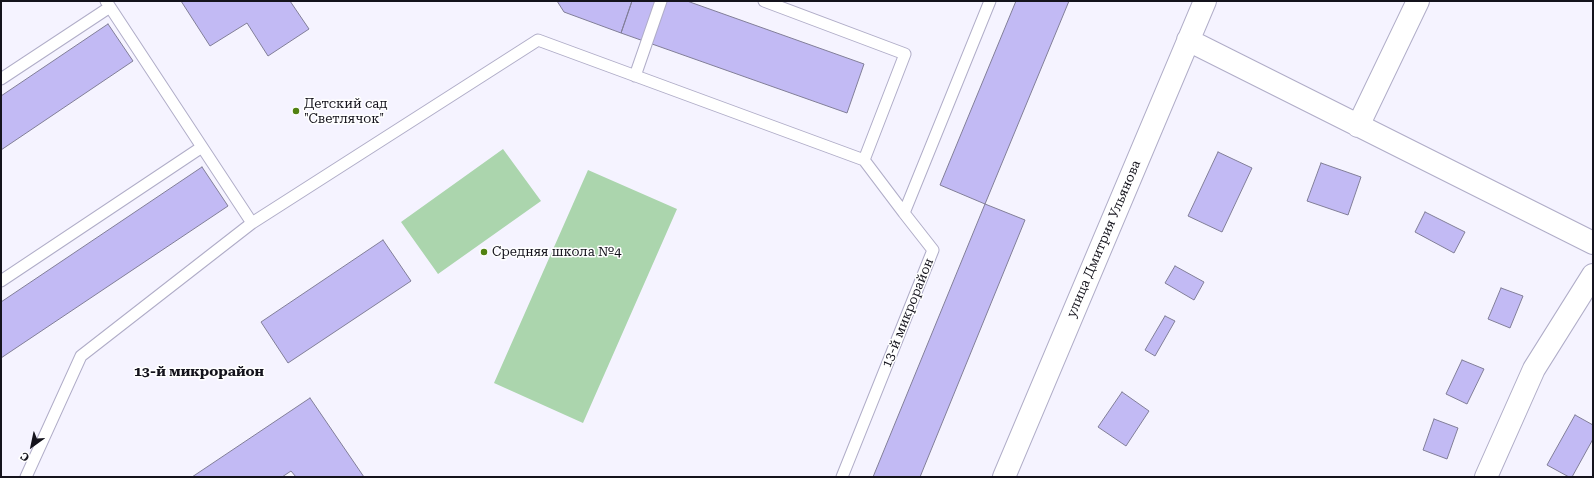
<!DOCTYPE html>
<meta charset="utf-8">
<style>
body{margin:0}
#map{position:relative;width:1594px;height:478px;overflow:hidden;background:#f5f3ff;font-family:"Roboto Serif",serif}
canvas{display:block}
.frame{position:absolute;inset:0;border:2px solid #14131c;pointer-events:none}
.north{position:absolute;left:12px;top:426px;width:40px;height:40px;-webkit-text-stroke:3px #fff;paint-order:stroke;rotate:213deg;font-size:11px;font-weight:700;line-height:16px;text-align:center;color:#14131c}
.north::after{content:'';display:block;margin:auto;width:14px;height:18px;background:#14131c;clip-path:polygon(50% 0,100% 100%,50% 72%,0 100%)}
</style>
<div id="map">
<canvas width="1594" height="478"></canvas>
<div class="frame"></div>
<div class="north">С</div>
</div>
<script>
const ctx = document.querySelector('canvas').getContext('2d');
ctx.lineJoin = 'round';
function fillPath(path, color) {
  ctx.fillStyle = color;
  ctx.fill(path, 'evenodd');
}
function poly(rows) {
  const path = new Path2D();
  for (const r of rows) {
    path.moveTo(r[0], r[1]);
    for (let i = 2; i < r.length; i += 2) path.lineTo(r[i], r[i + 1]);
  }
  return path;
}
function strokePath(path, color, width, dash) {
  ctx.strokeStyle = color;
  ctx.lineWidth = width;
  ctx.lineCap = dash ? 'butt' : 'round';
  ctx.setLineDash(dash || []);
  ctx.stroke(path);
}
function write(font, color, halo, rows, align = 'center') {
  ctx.font = font + ' "Roboto Serif",serif';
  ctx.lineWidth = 3;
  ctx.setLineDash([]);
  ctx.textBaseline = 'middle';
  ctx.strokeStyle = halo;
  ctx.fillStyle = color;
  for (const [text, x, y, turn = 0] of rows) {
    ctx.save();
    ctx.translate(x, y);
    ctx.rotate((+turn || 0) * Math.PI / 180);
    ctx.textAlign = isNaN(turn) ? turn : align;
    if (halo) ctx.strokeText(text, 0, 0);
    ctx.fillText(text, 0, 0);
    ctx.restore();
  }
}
fillPath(poly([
 [503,149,541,201,438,274,401,222],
 [588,170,677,209,583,423,494,383]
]), '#abd5ad');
const building = poly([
 [181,1,290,1,309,29,268,56,247,23,210,46,181,1],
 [557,1,632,1,621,33,564,12,557,1],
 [632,1,687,1,864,64,847,113,621,33,632,1],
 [1016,1,1069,1,985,204,940,185,1016,1],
 [108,24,133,61,1,150,1,96,108,24],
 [1218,152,1252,168,1222,232,1188,216,1218,152],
 [1321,163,1361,177,1348,215,1307,201,1321,163],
 [202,167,228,206,1,358,1,302,202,167],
 [985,204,1025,220,920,477,873,477,985,204],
 [1425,212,1465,232,1454,253,1415,232,1425,212],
 [383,240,411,281,288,363,261,322,383,240],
 [1175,266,1204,282,1194,300,1165,283,1175,266],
 [1501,288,1523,296,1510,328,1488,319,1501,288],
 [1165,316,1175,321,1155,356,1145,350,1165,316],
 [1462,360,1484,369,1467,404,1446,394,1462,360],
 [1122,392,1149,411,1126,446,1098,427,1122,392],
 [310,398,364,477,296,477,291,471,282,477,192,477,310,398],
 [1575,415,1593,425,1593,439,1572,477,1569,477,1547,465,1575,415],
 [1434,419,1458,428,1447,459,1423,450,1434,419]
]);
fillPath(building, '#c2baf4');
strokePath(building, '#817e98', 1);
const lane = poly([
 [106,1,252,223],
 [764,1,905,54,864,160],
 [635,76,661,1],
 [1,79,110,7],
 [1,281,202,147],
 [26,477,81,356,252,223,538,40,864,160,904,213],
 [842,477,933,250,904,213,990,1]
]);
const street = poly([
 [1188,40,1593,243],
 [1358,126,1418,1],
 [1004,477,1205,1],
 [1486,477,1534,369,1593,275]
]);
strokePath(lane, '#b0adc8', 13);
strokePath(street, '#b0adc8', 24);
strokePath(lane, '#fff', 11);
strokePath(street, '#fff', 22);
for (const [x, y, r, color] of [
 [296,111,4,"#518111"],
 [484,252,4,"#518111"]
]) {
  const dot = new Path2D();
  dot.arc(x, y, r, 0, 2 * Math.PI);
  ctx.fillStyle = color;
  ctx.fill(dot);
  strokePath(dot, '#fff', 1.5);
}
write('13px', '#14131c', '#fff', [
 ["Детский сад",304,104],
 ["\"Светлячок\"",304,119],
 ["Средняя школа №4",492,252]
], 'left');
write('13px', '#14131c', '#fff', [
 ["улица Дмитрия Ульянова",1104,239,-67],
 ["13-й микрорайон",908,313,-68]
]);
write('bold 14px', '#14131c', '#fff', [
 ["13-й микрорайон",199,372]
]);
</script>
